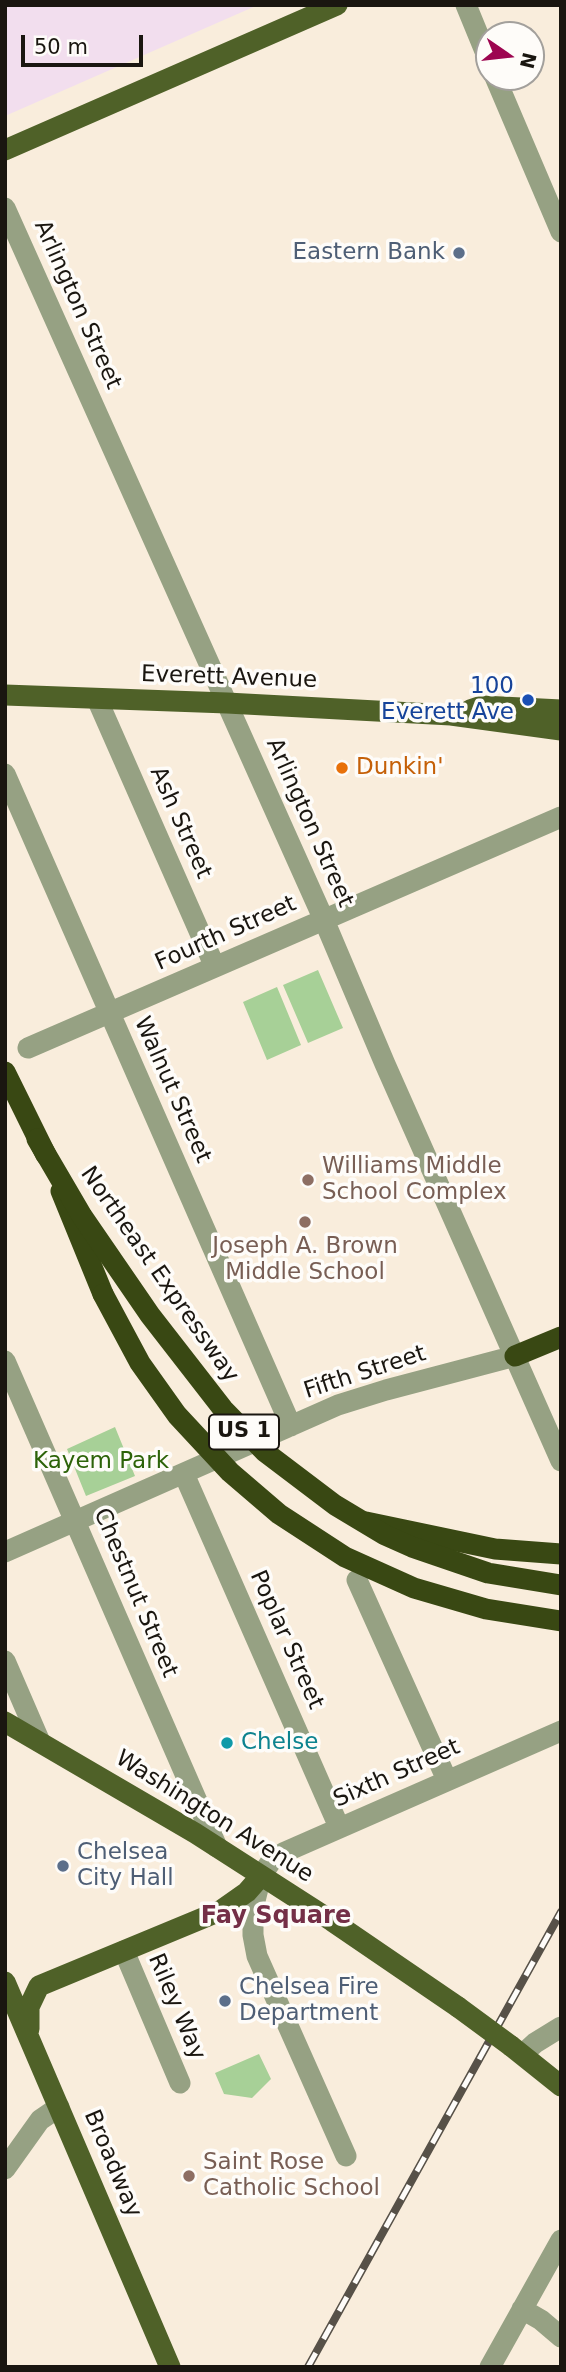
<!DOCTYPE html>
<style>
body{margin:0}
#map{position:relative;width:566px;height:2372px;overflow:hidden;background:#f9eddc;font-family:"DejaVu Sans",sans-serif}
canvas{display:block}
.frame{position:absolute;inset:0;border:7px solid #1a1610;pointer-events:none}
.north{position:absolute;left:475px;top:21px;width:70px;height:70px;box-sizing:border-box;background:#fefcf9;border:2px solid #a3a09c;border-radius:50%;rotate:104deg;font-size:19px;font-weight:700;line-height:28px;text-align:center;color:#1a1610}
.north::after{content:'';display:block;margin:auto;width:24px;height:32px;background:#9d0550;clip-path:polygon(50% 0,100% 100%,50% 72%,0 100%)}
.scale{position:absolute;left:21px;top:35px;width:122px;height:32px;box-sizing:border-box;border:4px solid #1a1610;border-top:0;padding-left:9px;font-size:21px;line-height:24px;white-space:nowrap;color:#1a1610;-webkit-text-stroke:5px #fefcf9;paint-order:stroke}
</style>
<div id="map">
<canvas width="566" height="2372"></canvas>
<div class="frame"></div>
<div class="north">N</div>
<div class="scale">50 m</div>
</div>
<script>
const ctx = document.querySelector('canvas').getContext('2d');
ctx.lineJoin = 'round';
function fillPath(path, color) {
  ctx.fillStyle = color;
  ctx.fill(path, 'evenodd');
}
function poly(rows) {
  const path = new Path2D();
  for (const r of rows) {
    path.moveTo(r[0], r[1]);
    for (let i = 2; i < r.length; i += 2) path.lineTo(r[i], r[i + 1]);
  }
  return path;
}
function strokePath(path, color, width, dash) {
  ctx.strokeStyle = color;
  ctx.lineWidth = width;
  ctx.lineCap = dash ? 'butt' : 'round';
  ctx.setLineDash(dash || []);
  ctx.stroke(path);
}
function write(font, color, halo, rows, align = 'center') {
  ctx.font = font + ' "DejaVu Sans",sans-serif';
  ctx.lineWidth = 7;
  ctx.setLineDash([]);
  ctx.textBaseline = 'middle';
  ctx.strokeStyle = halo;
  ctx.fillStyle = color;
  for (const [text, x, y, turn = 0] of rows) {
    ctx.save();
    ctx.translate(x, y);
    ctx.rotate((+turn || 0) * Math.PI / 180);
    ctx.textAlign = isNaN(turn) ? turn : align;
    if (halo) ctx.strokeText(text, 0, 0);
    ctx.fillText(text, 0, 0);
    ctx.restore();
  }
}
fillPath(poly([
 [5,5,258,5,5,116]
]), '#f2deee');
fillPath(poly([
 [318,970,343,1028,308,1043,283,985],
 [277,987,301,1045,267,1060,243,1002],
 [115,1427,135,1476,86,1496,67,1449],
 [259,2054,271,2079,252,2098,224,2094,215,2073]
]), '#a7d097');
strokePath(poly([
 [466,5,489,61],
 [495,77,561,232],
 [5,208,324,920,385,1064,561,1461],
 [97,699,215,967],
 [5,774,291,1426],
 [28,1048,561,817],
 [5,1361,217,1847],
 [184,1474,339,1827],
 [5,1552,338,1405,386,1390,515,1356],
 [357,1580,447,1780],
 [5,1661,40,1742],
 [124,1951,180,2083],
 [523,2054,535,2043,561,2027],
 [346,2156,257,1956,253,1935,253,1909,261,1876,272,1860,285,1852,561,1731],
 [5,2169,40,2120,59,2107],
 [522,2309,541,2320,561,2337],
 [490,2367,561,2240]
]), '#96a183', 21);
strokePath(poly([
 [5,150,337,5],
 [5,695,227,703,451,715,561,730],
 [470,710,482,706,561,710],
 [5,1722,195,1833,332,1921,458,2007],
 [5,1982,170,2367],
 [29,2029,29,2007,39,1986,220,1911,247,1892,261,1876],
 [511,2046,561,2086]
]), '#4f6128', 21);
strokePath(poly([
 [5,1072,46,1155],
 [61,1191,103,1294],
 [515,1356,561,1337],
 [366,1522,495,1549,561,1554]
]), '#394813', 21);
const rail = poly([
 [308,2367,561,1912]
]);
strokePath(rail, '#575148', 8);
strokePath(rail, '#fefcf9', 5, [16]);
strokePath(poly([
 [458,2007,511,2046]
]), '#4f6128', 21);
strokePath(poly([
 [37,1139,82,1216,150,1315,223,1409,265,1452,335,1505,385,1535,412,1547,488,1573,561,1585],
 [103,1294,140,1363,177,1415,230,1472,279,1514,345,1557,414,1588,486,1609,561,1621]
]), '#394813', 21);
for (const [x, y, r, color] of [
 [459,253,7,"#5c6f8a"],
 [528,700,7,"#1a4fb4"],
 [342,768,7,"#e8710a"],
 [308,1180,7,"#8d6e63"],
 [305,1222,7,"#8d6e63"],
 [227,1743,7,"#0f9aa8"],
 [63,1866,7,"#5c6f8a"],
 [225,2001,7,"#5c6f8a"],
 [189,2176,7,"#8d6e63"]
]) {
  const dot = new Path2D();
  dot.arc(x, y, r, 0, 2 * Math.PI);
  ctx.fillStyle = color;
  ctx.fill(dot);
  strokePath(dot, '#fefcf9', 2.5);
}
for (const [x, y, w] of [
 [244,1432,70]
]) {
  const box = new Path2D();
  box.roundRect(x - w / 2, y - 17.5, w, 35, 5);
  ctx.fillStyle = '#fefcf9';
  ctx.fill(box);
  strokePath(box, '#1a1610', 2);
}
write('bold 21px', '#1a1610', null, [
 ["US 1",244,1432]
]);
write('23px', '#4e5e75', '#fefcf9', [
 ["Eastern Bank",445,253,"right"],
 ["Chelsea",77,1853],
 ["City Hall",77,1879],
 ["Chelsea Fire",239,1988],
 ["Department",239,2014]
], 'left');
write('23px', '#1a1610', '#fefcf9', [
 ["Arlington Street",77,305,66],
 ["Everett Avenue",229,678,2],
 ["Ash Street",180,823,66],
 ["Arlington Street",309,823,66],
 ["Fourth Street",226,934,-24],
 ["Walnut Street",172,1090,66],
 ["Northeast Expressway",159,1275,55],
 ["Fifth Street",365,1373,-18],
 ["Chestnut Street",135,1593,67],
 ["Poplar Street",286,1640,66],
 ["Sixth Street",397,1774,-24],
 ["Washington Avenue",214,1817,32],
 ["Riley Way",176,2007,67],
 ["Broadway",112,2164,67]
]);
write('23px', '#164399', '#fefcf9', [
 ["100",514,687],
 ["Everett Ave",514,713]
], 'right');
write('23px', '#c56008', '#fefcf9', [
 ["Dunkin'",356,768]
], 'left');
write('23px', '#785e54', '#fefcf9', [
 ["Williams Middle",322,1167],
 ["School Complex",322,1193],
 ["Joseph A. Brown",305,1247,"center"],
 ["Middle School",305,1273,"center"],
 ["Saint Rose",203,2163],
 ["Catholic School",203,2189]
], 'left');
write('23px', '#2d6309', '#fefcf9', [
 ["Kayem Park",101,1462]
]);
write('23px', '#0d838f', '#fefcf9', [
 ["Chelse",241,1743]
], 'left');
write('bold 24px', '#742f47', '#fefcf9', [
 ["Fay Square",276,1917]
]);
</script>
